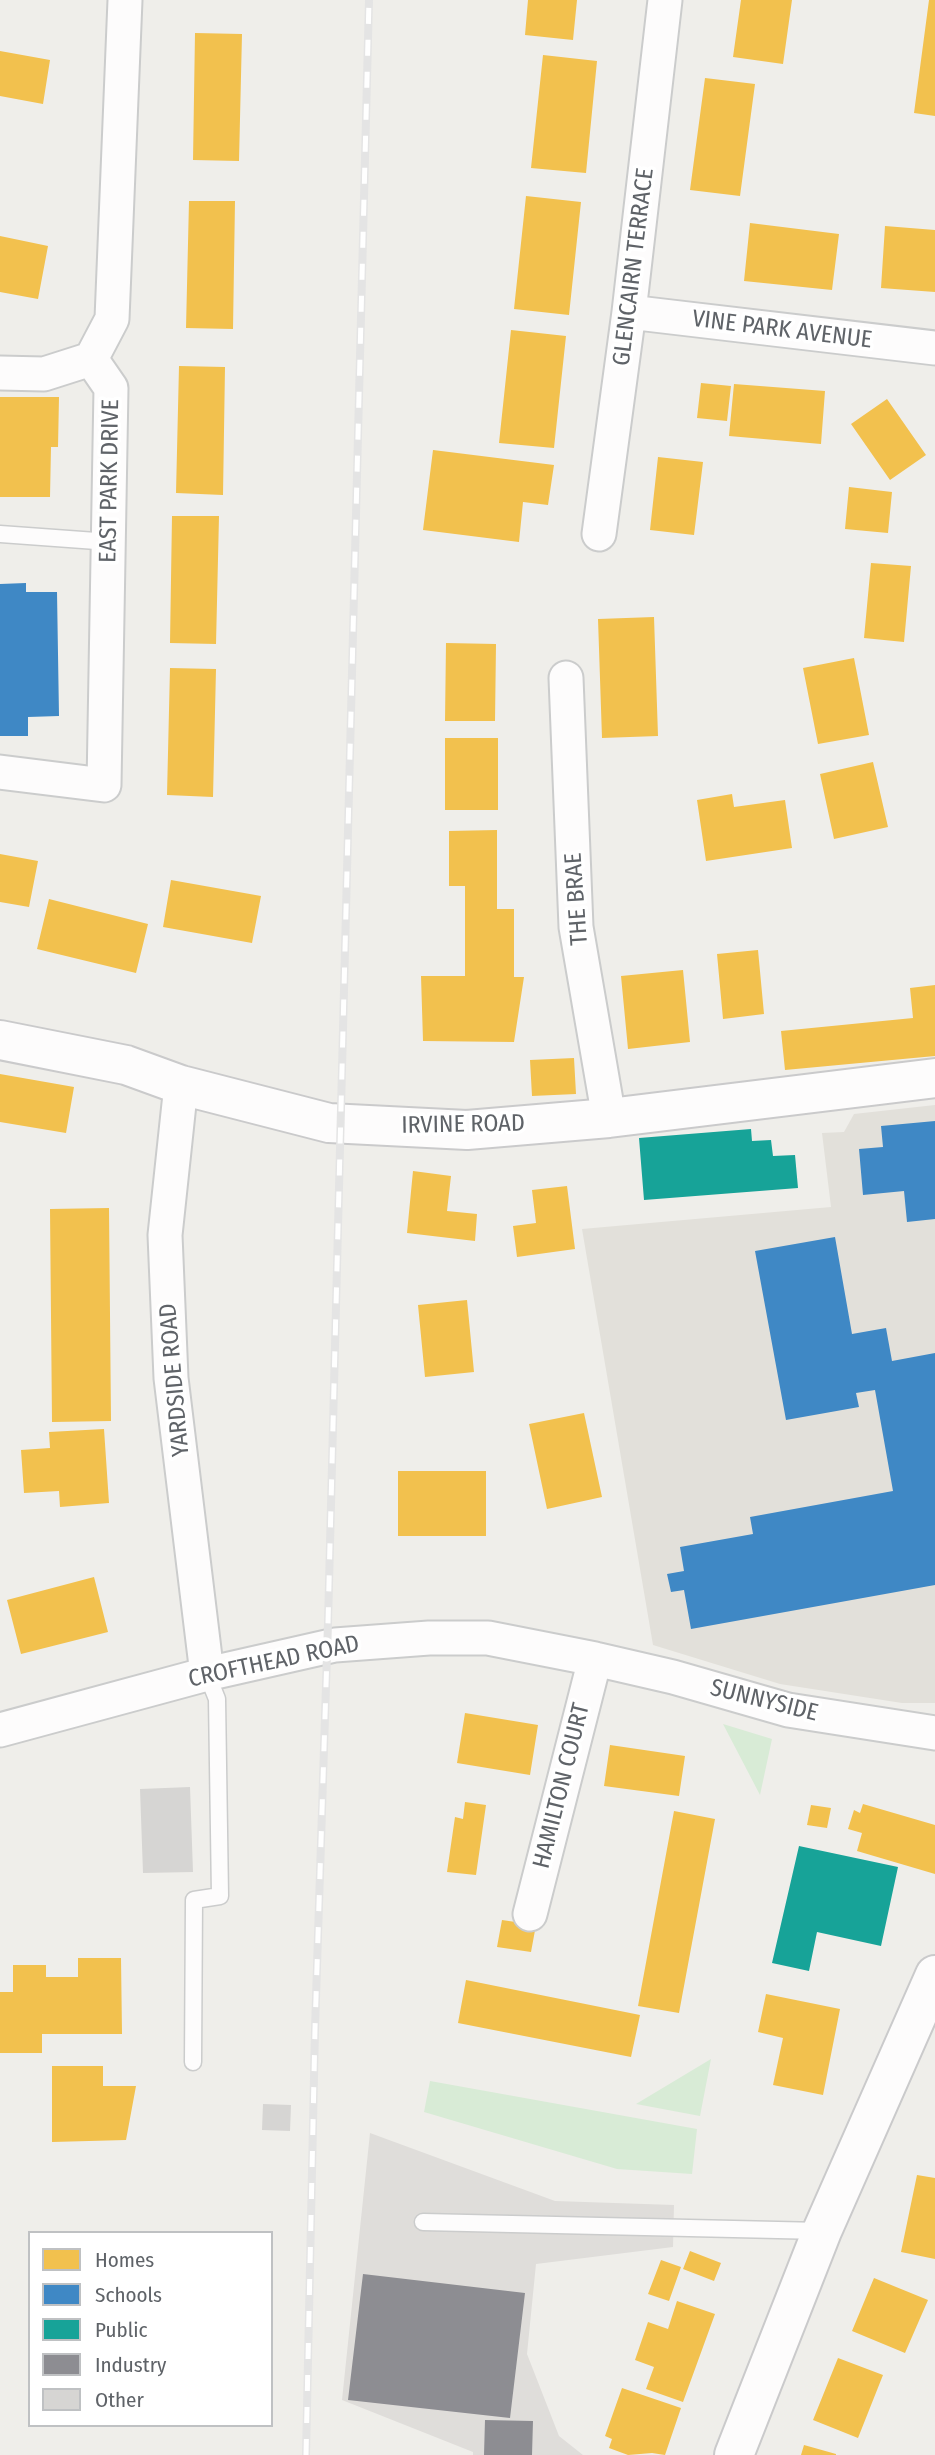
<!DOCTYPE html>
<style>
body{margin:0}
#map{position:relative;width:935px;height:2455px;overflow:hidden;background:#efeeea;font-family:"Fira Sans Condensed",sans-serif}
canvas{display:block}
.legend{position:absolute;left:28px;top:2231px;width:245px;height:196px;box-sizing:border-box;background:#fff;border:2px solid #bfc1c3;margin:0;padding:9px 12px;list-style:none;font-size:21px;color:#5f6368}
.legend li{display:flex;align-items:center;gap:14px;height:35px}
.legend b{width:35px;border:2px solid #bfc1c3}
</style>
<div id="map">
<canvas width="935" height="2455"></canvas>
<ul class="legend">
<li><b style="height:19px;background:#f2c14e"></b>Homes</li>
<li><b style="height:19px;background:#3f88c5"></b>Schools</li>
<li><b style="height:19px;background:#17a398"></b>Public</li>
<li><b style="height:19px;background:#8d8d92"></b>Industry</li>
<li><b style="height:19px;background:#d6d5d3"></b>Other</li>
</ul>
</div>
<script>
const ctx = document.querySelector('canvas').getContext('2d');
ctx.lineJoin = 'round';
function fillPath(path, color) {
  ctx.fillStyle = color;
  ctx.fill(path, 'evenodd');
}
function poly(rows) {
  const path = new Path2D();
  for (const r of rows) {
    path.moveTo(r[0], r[1]);
    for (let i = 2; i < r.length; i += 2) path.lineTo(r[i], r[i + 1]);
  }
  return path;
}
function strokePath(path, color, width, dash) {
  ctx.strokeStyle = color;
  ctx.lineWidth = width;
  ctx.lineCap = dash ? 'butt' : 'round';
  ctx.setLineDash(dash || []);
  ctx.stroke(path);
}
function write(font, color, halo, rows, align = 'center') {
  ctx.font = font + ' "Fira Sans Condensed",sans-serif';
  ctx.lineWidth = 7;
  ctx.setLineDash([]);
  ctx.textBaseline = 'middle';
  ctx.strokeStyle = halo;
  ctx.fillStyle = color;
  for (const [text, x, y, turn = 0] of rows) {
    ctx.save();
    ctx.translate(x, y);
    ctx.rotate((+turn || 0) * Math.PI / 180);
    ctx.textAlign = isNaN(turn) ? turn : align;
    if (halo) ctx.strokeText(text, 0, 0);
    ctx.fillText(text, 0, 0);
    ctx.restore();
  }
}
fillPath(poly([
 [370,2133,555,2201,674,2205,673,2247,536,2264,527,2354,559,2436,583,2455,473,2455,473,2452,342,2400]
]), '#dfddda');
fillPath(poly([
 [935,1105,935,1703,902,1703,780,1684,653,1645,582,1229,831,1207,822,1133,844,1132,854,1114]
]), '#e2e0da');
fillPath(poly([
 [723,1724,772,1739,760,1795],
 [711,2059,700,2116,636,2104],
 [430,2081,697,2129,692,2174,617,2169,424,2112]
]), '#d8ebd6');
fillPath(poly([
 [528,0,577,0,573,40,525,35],
 [741,0,792,0,783,64,733,57],
 [929,0,935,0,935,116,914,113],
 [195,33,242,34,239,161,193,160],
 [0,51,50,60,43,104,0,96],
 [543,55,597,61,586,173,531,168],
 [705,78,755,84,740,196,690,190],
 [526,196,581,202,569,315,514,309],
 [189,201,235,201,233,329,186,328],
 [750,223,839,234,832,290,744,281],
 [885,226,935,230,935,292,881,288],
 [0,236,48,246,38,299,0,292],
 [511,330,566,336,554,448,499,443],
 [179,366,225,367,223,495,176,493],
 [701,383,731,386,727,421,697,418],
 [734,384,825,391,821,444,729,436],
 [0,397,59,397,58,447,51,447,50,497,0,497],
 [887,399,926,455,890,480,851,424],
 [433,450,554,465,548,505,523,502,519,542,423,530],
 [658,457,703,462,694,535,650,530],
 [849,487,892,492,888,533,845,529],
 [172,516,219,516,216,644,170,643],
 [871,563,911,566,904,642,864,638],
 [654,617,658,736,602,738,598,619],
 [446,643,496,644,495,721,445,721],
 [854,658,869,735,818,744,803,668],
 [170,668,216,669,213,797,167,795],
 [445,738,498,738,498,810,445,810],
 [873,762,888,827,834,839,820,774],
 [732,794,734,807,785,800,792,848,706,861,697,800],
 [497,830,497,909,514,909,514,977,524,977,514,1042,423,1041,421,976,465,976,465,886,449,886,449,831],
 [0,854,38,861,29,907,0,902],
 [171,880,261,896,252,943,163,927],
 [49,899,148,924,136,973,37,949],
 [758,950,764,1014,723,1019,717,954],
 [683,970,690,1042,628,1049,621,976],
 [935,985,935,1056,785,1070,781,1031,913,1018,910,988],
 [574,1058,576,1094,532,1096,530,1060],
 [0,1074,74,1087,66,1133,0,1122],
 [413,1171,451,1176,447,1211,477,1214,475,1241,407,1233],
 [567,1186,575,1249,517,1257,513,1226,536,1223,532,1190],
 [109,1208,111,1421,52,1422,50,1209],
 [467,1300,474,1372,425,1377,418,1305],
 [584,1413,602,1497,547,1509,529,1424],
 [104,1429,109,1503,60,1507,59,1491,24,1493,21,1450,50,1448,49,1432],
 [398,1471,486,1471,486,1536,398,1536],
 [94,1577,108,1632,21,1654,7,1600],
 [465,1713,538,1725,530,1775,457,1763],
 [610,1745,685,1756,679,1796,604,1786],
 [465,1802,486,1805,476,1875,447,1872,455,1817,463,1819],
 [863,1804,935,1825,935,1874,857,1851,862,1833,848,1829,854,1810,860,1813],
 [811,1805,831,1808,827,1828,807,1825],
 [674,1811,715,1819,679,2013,638,2006],
 [502,1920,536,1925,531,1952,497,1947],
 [78,1958,121,1958,122,2034,42,2034,42,2053,0,2053,0,1992,13,1992,13,1965,46,1965,46,1977,78,1977],
 [466,1980,640,2015,631,2057,458,2023],
 [766,1994,840,2009,823,2095,773,2085,783,2038,758,2032],
 [52,2066,103,2066,103,2086,136,2086,126,2140,52,2142],
 [917,2175,935,2178,935,2259,901,2252],
 [690,2251,721,2263,714,2281,683,2269],
 [661,2260,681,2267,669,2301,648,2294],
 [874,2278,928,2300,905,2353,852,2331],
 [677,2301,715,2314,683,2402,646,2389,654,2367,635,2360,648,2322,668,2329],
 [838,2358,883,2375,858,2438,813,2420],
 [622,2388,681,2408,665,2455,652,2453,628,2455,609,2448,612,2439,605,2436],
 [804,2445,836,2454,836,2455,801,2455]
]), '#f2c14e');
fillPath(poly([
 [26,583,26,592,57,592,59,716,28,717,28,736,0,736,0,584],
 [935,1121,935,1219,907,1222,904,1191,863,1195,859,1149,883,1147,881,1126],
 [835,1237,852,1334,886,1328,892,1361,935,1353,935,1585,691,1629,684,1590,671,1592,667,1574,684,1571,680,1547,753,1534,750,1517,893,1491,875,1390,856,1393,859,1407,786,1420,755,1251]
]), '#3f88c5');
fillPath(poly([
 [751,1129,752,1141,771,1140,773,1156,795,1155,798,1188,644,1200,639,1138],
 [799,1846,898,1867,881,1946,817,1932,809,1971,772,1963]
]), '#17a398');
fillPath(poly([
 [363,2274,525,2293,510,2418,348,2400],
 [485,2420,533,2421,532,2455,484,2455]
]), '#8d8d92');
fillPath(poly([
 [190,1787,193,1872,143,1873,140,1789],
 [263,2104,291,2105,290,2131,262,2130]
]), '#d6d5d3');
const lane = poly([
 [0,534,110,542],
 [193,2062,194,1900,220,1896,217,1699,207,1674],
 [423,2222,822,2231]
]);
const street = poly([
 [629,312,935,348],
 [0,373,44,374,91,359],
 [599,534,629,312,665,0],
 [566,678,576,927,609,1118],
 [0,772,104,785,111,388,91,359,112,319,125,0],
 [181,1085,165,1235,171,1378,207,1674],
 [0,1730,207,1674,335,1645,429,1638,488,1638,595,1659,673,1677,788,1710,935,1733],
 [530,1914,595,1659]
]);
const secondary = poly([
 [0,1040,126,1065,181,1085,329,1123,467,1130,609,1118,935,1078],
 [734,2455,822,2231,935,1975]
]);
strokePath(lane, '#cbcccc', 19);
strokePath(street, '#cbcccc', 37);
strokePath(secondary, '#cacacb', 42);
strokePath(lane, '#fdfcfc', 16);
strokePath(street, '#fdfcfc', 33);
strokePath(secondary, '#fdfcfc', 38);
const rail = poly([
 [306,2455,315,2029,328,1623,369,0]
]);
strokePath(rail, '#e4e4e4', 8);
strokePath(rail, '#fff', 5, [16]);
write('24px', '#5f6368', '#fff', [
 ["GLENCAIRN TERRACE",634,267,-83],
 ["VINE PARK AVENUE",782,330,7],
 ["EAST PARK DRIVE",110,481,-89],
 ["THE BRAE",577,899,-94],
 ["IRVINE ROAD",463,1125,-1],
 ["YARDSIDE ROAD",175,1380,-95],
 ["CROFTHEAD ROAD",274,1662,-12],
 ["SUNNYSIDE",764,1701,14],
 ["HAMILTON COURT",562,1786,-76]
]);
</script>
